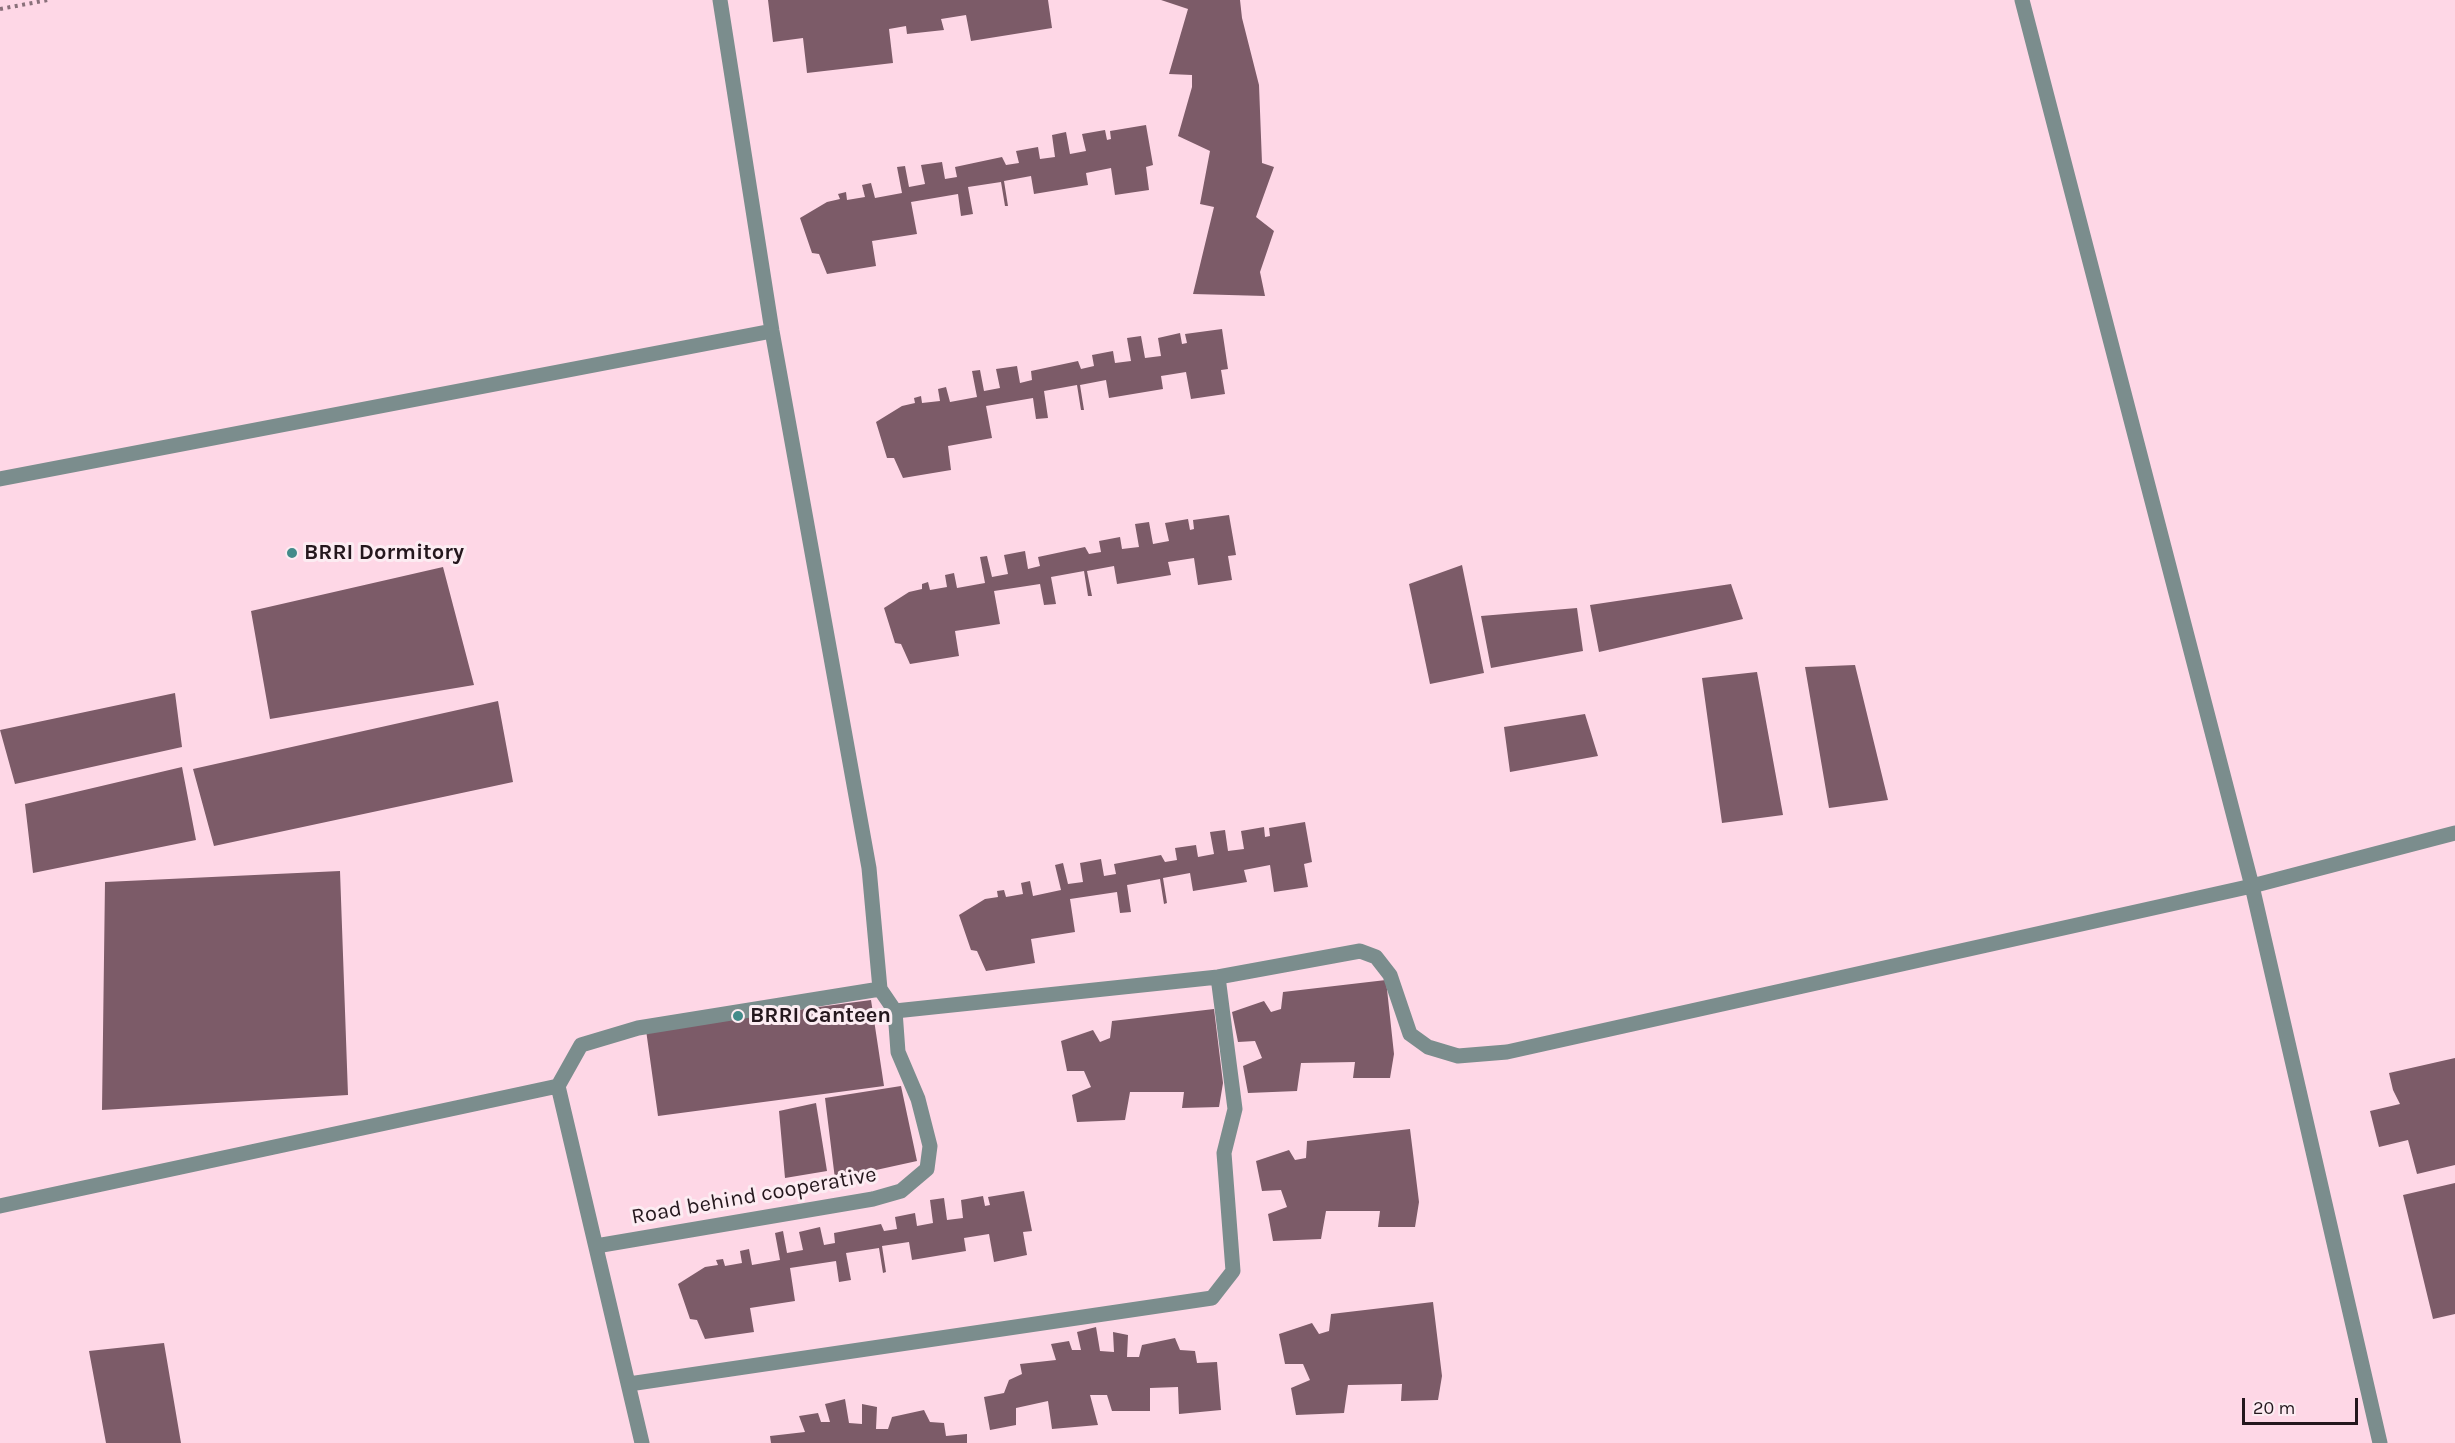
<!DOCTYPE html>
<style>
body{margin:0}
#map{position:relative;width:2455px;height:1443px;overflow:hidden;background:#fed7e6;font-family:Karla,sans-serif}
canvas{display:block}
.scale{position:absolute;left:2242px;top:1398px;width:116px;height:27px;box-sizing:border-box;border:3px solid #24171d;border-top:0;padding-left:8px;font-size:18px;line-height:21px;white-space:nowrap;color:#24171d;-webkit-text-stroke:4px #fcecf2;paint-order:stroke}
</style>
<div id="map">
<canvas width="2455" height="1443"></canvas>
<div class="scale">20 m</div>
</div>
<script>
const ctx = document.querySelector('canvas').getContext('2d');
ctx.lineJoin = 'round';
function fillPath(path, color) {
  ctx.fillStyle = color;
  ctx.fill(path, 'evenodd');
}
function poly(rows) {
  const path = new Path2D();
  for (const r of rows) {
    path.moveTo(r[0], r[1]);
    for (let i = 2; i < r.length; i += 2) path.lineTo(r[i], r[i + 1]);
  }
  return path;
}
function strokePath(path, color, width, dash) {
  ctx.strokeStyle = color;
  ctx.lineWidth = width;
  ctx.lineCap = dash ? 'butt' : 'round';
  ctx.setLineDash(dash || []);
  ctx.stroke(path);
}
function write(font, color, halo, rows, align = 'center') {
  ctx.font = font + ' Karla,sans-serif';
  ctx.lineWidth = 6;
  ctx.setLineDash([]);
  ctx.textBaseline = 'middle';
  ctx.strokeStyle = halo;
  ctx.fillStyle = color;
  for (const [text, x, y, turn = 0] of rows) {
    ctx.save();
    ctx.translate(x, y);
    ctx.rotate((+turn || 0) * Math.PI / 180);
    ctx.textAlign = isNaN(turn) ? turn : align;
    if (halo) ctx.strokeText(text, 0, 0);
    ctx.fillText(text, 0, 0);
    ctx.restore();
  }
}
fillPath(poly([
 [768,0,1048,0,1052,28,971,41,966,15,941,19,944,30,907,34,906,26,889,29,893,63,807,73,803,38,773,42],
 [1161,0,1240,0,1242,18,1259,85,1262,163,1274,167,1256,217,1274,231,1260,272,1265,296,1193,294,1214,207,1200,204,1210,151,1178,136,1192,87,1192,75,1169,74,1188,9],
 [1146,125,1153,165,1146,167,1149,190,1115,195,1111,168,1086,173,1088,185,1034,194,1031,176,1004,181,1008,206,1005,206,1001,182,968,187,973,214,961,216,958,194,911,202,917,234,872,241,876,266,827,274,819,254,812,253,800,218,827,202,840,199,838,194,846,192,847,200,865,197,862,185,871,183,875,198,902,193,897,167,905,166,909,187,925,184,921,165,942,162,945,179,957,177,955,167,1002,157,1006,165,1019,163,1016,151,1038,147,1040,159,1055,157,1052,135,1066,132,1070,154,1086,151,1082,134,1105,130,1107,140,1111,139,1110,131],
 [1222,329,1228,369,1221,370,1225,394,1191,399,1186,372,1161,376,1163,389,1109,398,1106,380,1080,385,1084,410,1081,410,1077,385,1044,391,1048,418,1036,419,1033,398,986,406,992,438,948,446,951,470,903,478,894,458,887,458,876,422,902,406,915,403,914,398,921,396,922,403,940,401,938,389,946,387,950,402,977,397,972,371,980,370,984,391,1000,388,996,369,1017,366,1020,383,1032,380,1031,371,1078,361,1081,369,1094,366,1092,355,1113,351,1115,363,1131,361,1127,338,1141,336,1145,358,1161,356,1158,338,1180,333,1182,344,1187,343,1185,334],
 [1229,515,1236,555,1228,556,1232,580,1198,585,1194,558,1168,562,1171,575,1117,584,1114,566,1087,571,1092,596,1088,596,1084,571,1051,577,1056,604,1044,605,1040,584,994,591,1000,624,955,631,959,656,910,664,901,644,895,643,884,608,909,592,922,589,922,584,928,582,930,590,947,587,945,575,954,573,957,588,985,583,980,557,987,556,992,577,1008,574,1004,555,1025,551,1028,569,1040,566,1038,557,1085,547,1089,554,1101,552,1099,541,1120,537,1122,549,1139,547,1135,524,1149,522,1153,544,1169,541,1165,523,1188,519,1190,530,1194,529,1193,520],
 [1462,565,1484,673,1430,684,1409,584],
 [443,567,474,685,270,719,251,611],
 [1731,584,1743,619,1599,652,1590,605],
 [1577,608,1583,651,1491,668,1481,616],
 [1855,665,1888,800,1829,808,1805,667],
 [1757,672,1783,815,1722,823,1702,678],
 [175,693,182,747,15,784,0,730],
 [498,701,513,782,214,846,193,769],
 [1585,714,1598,756,1510,772,1504,727],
 [182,767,196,840,33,873,25,804],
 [1305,822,1312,862,1304,864,1308,887,1274,892,1270,865,1244,870,1247,882,1193,891,1190,873,1163,878,1167,903,1164,904,1160,879,1127,885,1131,912,1120,913,1117,892,1070,899,1075,932,1031,939,1035,963,986,971,977,951,971,950,959,915,985,899,998,897,997,891,1004,890,1006,897,1023,894,1021,883,1030,881,1033,896,1061,890,1055,865,1063,863,1068,884,1083,882,1080,863,1101,859,1104,876,1116,874,1114,864,1161,855,1165,862,1177,860,1175,848,1196,845,1198,857,1214,854,1210,832,1225,830,1228,851,1244,849,1241,831,1264,827,1265,837,1270,836,1269,828],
 [340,871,348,1095,102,1110,105,882],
 [1386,980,1394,1054,1390,1078,1353,1078,1355,1062,1301,1063,1297,1091,1248,1093,1243,1066,1262,1058,1255,1041,1238,1042,1232,1012,1264,1001,1271,1012,1281,1009,1283,992],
 [871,1000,884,1086,658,1116,646,1030],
 [1214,1009,1223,1083,1219,1107,1182,1108,1184,1092,1130,1092,1125,1120,1077,1122,1072,1095,1091,1087,1084,1071,1067,1071,1061,1041,1093,1030,1100,1042,1110,1038,1112,1021],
 [2455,1058,2455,1165,2417,1174,2408,1140,2379,1147,2370,1111,2400,1104,2393,1090,2389,1073],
 [901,1086,917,1161,835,1179,825,1098],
 [816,1103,827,1171,785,1178,779,1111],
 [1410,1129,1419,1202,1415,1227,1378,1227,1380,1211,1326,1211,1321,1239,1273,1241,1268,1214,1287,1207,1281,1190,1262,1191,1256,1161,1289,1150,1295,1160,1306,1158,1307,1141],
 [2455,1183,2455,1314,2433,1319,2403,1195],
 [1024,1191,1032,1231,1023,1232,1027,1255,994,1262,989,1234,964,1238,966,1251,912,1260,909,1242,882,1246,886,1272,883,1273,879,1248,846,1253,851,1280,839,1282,836,1261,790,1268,795,1301,750,1308,754,1332,705,1339,697,1320,690,1319,678,1284,705,1267,718,1265,716,1260,723,1259,725,1266,742,1263,740,1251,749,1249,752,1265,780,1260,775,1233,783,1231,787,1253,803,1250,799,1232,820,1227,824,1245,835,1243,834,1233,881,1224,884,1231,897,1229,895,1217,915,1213,917,1226,933,1223,930,1200,944,1198,947,1220,963,1218,961,1200,983,1196,985,1206,990,1205,988,1197],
 [1433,1302,1442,1376,1438,1400,1401,1401,1402,1384,1348,1385,1344,1413,1296,1415,1291,1388,1310,1380,1303,1364,1285,1364,1279,1334,1312,1323,1319,1334,1329,1331,1331,1314],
 [1096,1327,1100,1351,1114,1352,1113,1332,1128,1335,1127,1357,1139,1357,1142,1345,1175,1338,1180,1350,1195,1351,1197,1363,1217,1362,1221,1410,1179,1414,1178,1387,1150,1388,1150,1411,1112,1411,1107,1395,1090,1395,1098,1425,1052,1429,1048,1401,1016,1408,1016,1425,990,1430,984,1397,1004,1393,1009,1380,1022,1374,1020,1364,1056,1360,1051,1344,1069,1341,1072,1350,1081,1350,1077,1332],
 [164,1343,181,1443,106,1443,89,1351],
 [845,1399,849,1423,862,1424,862,1404,877,1407,876,1429,888,1429,892,1417,924,1410,930,1422,944,1423,946,1436,967,1434,967,1443,771,1443,770,1436,805,1432,799,1416,818,1413,821,1422,830,1422,825,1404]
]), '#7c5b68');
strokePath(poly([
 [0,9,48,0]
]), '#89707a', 4, [3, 4.5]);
strokePath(poly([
 [2022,0,2252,886,2380,1443],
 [0,479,772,331],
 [880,989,895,1011,1218,977,1360,951,1376,957,1390,975,1410,1034,1428,1047,1458,1056,1507,1052,2252,886,2455,833],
 [0,1206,558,1086],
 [596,1246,873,1199,901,1191,927,1169,930,1146,918,1099,898,1052,895,1011],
 [629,1384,1212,1298,1233,1271,1224,1153,1235,1109,1218,977],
 [642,1443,558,1086,581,1045,638,1028,880,989,869,868,772,331,720,0]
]), '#7b8d8d', 15);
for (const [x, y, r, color] of [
 [292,553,6,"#438b8a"],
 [738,1016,6,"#438b8a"]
]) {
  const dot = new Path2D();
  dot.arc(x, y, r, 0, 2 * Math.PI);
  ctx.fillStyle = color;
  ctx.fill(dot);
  strokePath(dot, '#fcecf2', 2);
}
write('bold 22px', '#24171d', '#fcecf2', [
 ["BRRI Dormitory",304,553],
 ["BRRI Canteen",750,1016]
], 'left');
write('22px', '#24171d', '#fcecf2', [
 ["Road behind cooperative",754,1196,-10]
]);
</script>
